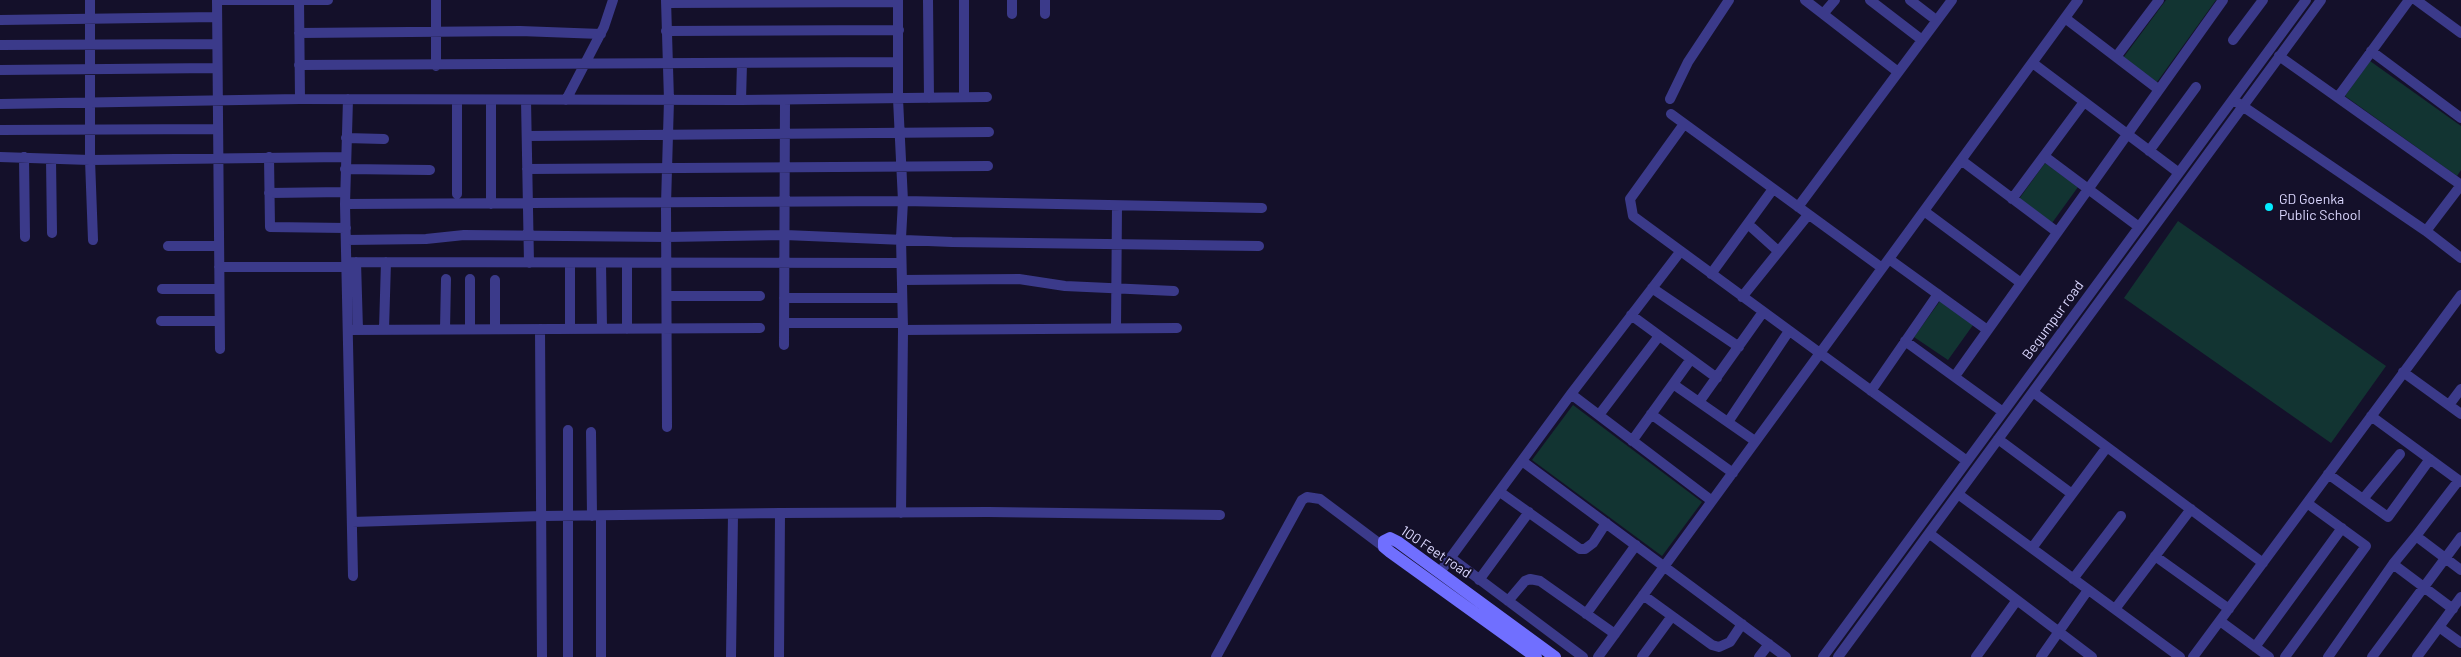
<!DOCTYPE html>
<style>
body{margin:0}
canvas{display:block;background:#14102a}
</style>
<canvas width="2461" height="657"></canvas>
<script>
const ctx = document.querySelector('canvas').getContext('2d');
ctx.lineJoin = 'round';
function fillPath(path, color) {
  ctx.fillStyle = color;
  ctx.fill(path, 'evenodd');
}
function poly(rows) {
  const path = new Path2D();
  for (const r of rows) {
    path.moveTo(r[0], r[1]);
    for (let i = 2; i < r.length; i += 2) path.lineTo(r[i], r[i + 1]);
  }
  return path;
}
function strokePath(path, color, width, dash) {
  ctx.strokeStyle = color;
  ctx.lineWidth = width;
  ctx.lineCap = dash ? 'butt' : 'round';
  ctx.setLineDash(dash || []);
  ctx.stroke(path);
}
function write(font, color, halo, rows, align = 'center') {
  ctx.font = font + ' Barlow,sans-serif';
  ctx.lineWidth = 4;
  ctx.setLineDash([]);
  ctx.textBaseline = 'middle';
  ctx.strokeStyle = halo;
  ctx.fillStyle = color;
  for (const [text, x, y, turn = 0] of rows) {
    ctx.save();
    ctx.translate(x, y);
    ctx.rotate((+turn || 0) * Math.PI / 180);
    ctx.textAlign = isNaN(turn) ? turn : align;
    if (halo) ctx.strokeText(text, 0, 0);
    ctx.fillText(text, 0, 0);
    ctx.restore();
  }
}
fillPath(poly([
 [2166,0,2216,0,2157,82,2123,58],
 [2370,61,2461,126,2461,170,2457,176,2345,96],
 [2045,163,2078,187,2052,223,2019,199],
 [2178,221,2386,366,2331,443,2124,298],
 [1940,301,1973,325,1948,360,1914,337],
 [1573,405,1702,502,1662,556,1532,460]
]), '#123432');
strokePath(poly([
 [90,0,90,160,93,240],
 [217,0,220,349],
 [217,0,328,0],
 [299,0,300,99],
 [436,0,436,66],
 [666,0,669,100,666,204,667,427],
 [898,0,898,99,903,201,901,238,903,330,901,513],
 [928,0,929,98],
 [964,0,964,97],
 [1012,0,1012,14],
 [1045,0,1045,14],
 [1805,0,1898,72],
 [1870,0,1922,40],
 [1910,0,1936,20],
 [2416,0,2461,33],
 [666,3,898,2],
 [1823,14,1835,0],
 [2065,18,2158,89],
 [0,20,217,17],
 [666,31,899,30],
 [299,33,520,31,601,34],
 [2233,40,2263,0],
 [0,45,217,44],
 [2371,51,2461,118],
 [2279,56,2461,185],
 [2116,57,2159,0],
 [2034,64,2179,173],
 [299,65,898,62],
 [0,70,217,68],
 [2338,97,2409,0],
 [348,99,345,204,353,576],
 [1670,99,1688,62,1729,0],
 [457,100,457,194],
 [491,100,491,204],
 [526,100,529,263],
 [566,100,604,27,613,0],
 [741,100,742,63],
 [2238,103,2426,231,2461,258],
 [0,104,300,99,741,100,987,97],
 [1671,114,1882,268],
 [1684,124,1630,199,1633,216,1967,461],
 [0,130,218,129],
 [527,136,989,132],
 [346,138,384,139],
 [2149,151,2196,87],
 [2044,156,2139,227],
 [0,157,90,160,345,157],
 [24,157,25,237],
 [269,157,270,227,346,228],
 [51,159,52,233],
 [1961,160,2057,232],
 [345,169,430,170],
 [527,169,988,166],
 [269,193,345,192],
 [2012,199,2084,102],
 [345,204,903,201,1262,208],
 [1798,207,1952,0],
 [1924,211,2021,283],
 [1748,224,1778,251],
 [2426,231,2461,185],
 [346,240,426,239,464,235,667,237,785,235,952,242,1259,246],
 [168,246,219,246],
 [1889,259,1986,329],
 [347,262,901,263],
 [356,262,358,330],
 [601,263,602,329],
 [627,263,627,329],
 [219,267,347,267],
 [1711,274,1773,189],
 [470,279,470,329],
 [902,280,1019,279,1065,286,1174,291],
 [1652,288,1739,347],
 [162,289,219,289],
 [667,296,760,296],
 [1742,297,1808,215],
 [784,298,902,298],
 [1631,315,1717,378],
 [161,321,219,321],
 [784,323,903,323],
 [1116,328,1117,206],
 [384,329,386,262],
 [445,329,446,279],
 [495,329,495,280],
 [540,329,542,657],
 [570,329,570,263],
 [348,330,760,328],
 [903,330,1177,328],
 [1905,341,2003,412],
 [784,345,785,100],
 [2403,372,2461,414],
 [1955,376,2223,0],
 [1673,384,1755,441],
 [1871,391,1938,294],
 [2033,392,2263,563],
 [1571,394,1712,501],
 [1699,402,1763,312],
 [2449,405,2461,389],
 [1651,414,1733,473],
 [1599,415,1659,336],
 [2371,416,2461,482],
 [1728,422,1789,331],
 [591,432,592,516],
 [1998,439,2072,494],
 [1632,441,1691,359],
 [1522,461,1786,657],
 [2328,474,2388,517,2430,459],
 [2459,480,2416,536,2461,570],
 [1500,492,1580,549,1585,549,1593,543,1606,523],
 [1958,494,2180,657],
 [2363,499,2400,454],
 [601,516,601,657],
 [352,522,542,516,780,513,988,512,1220,515],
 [1930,534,2092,657],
 [2032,548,2107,447],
 [2155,556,2229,609],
 [1451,558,1583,657],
 [2393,564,2416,536],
 [1440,572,1571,394,1680,252],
 [2073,579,2121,516],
 [1479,580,1529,512],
 [1643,595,1712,645,1719,647,1730,642,1742,624],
 [1508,601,1525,581,1530,579,1540,581,1615,634],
 [2115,609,2191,509],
 [1586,614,1636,545],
 [2220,621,2269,657],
 [2439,627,2461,643],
 [2255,647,2342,528],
 [568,657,568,430],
 [731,657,733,514],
 [779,657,780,513],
 [1216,657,1302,500,1307,497,1320,499,1384,547],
 [1598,657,2078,0],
 [1642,657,1672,616],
 [1759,657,1769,644],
 [1823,657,2306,0],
 [1838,657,2321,0],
 [1976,657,2017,600],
 [2041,657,2088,590],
 [2193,657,2461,295],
 [2285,657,2366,546,2307,503],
 [2328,657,2393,564,2453,609],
 [2372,657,2461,537],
 [2417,657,2461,597]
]), '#3b3a8a', 10);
strokePath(poly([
 [1536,657,1390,552,1384,547,1384,541,1390,538,1398,542,1555,657]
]), '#706fff', 12);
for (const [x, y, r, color] of [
 [2269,207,5,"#04ebff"]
]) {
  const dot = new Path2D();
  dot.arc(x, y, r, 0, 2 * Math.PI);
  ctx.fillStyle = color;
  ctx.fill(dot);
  strokePath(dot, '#14102a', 2);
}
write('14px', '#dcd8ff', '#14102a', [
 ["GD Goenka",2279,199],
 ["Public School",2279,215]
], 'left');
write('14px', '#dcd8ff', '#14102a', [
 ["Begumpur road",2053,320,-54],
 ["100 Feet road",1436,552,34]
]);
</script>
